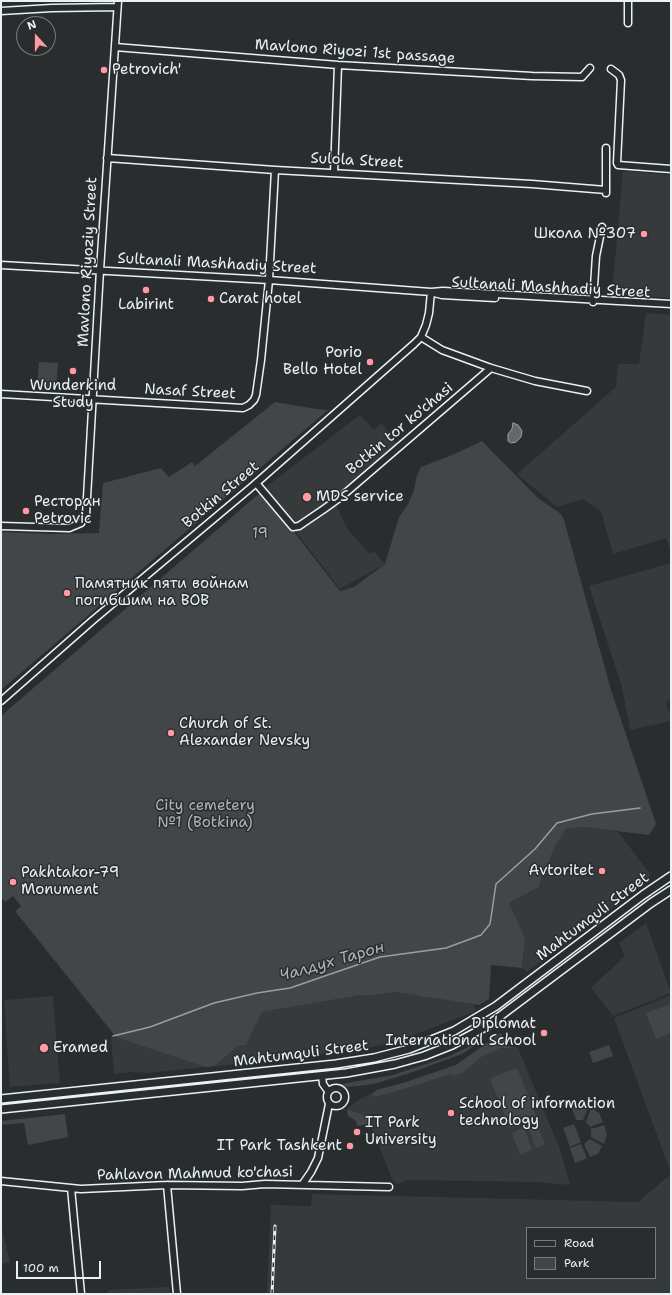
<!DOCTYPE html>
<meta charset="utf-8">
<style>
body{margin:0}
#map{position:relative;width:672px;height:1295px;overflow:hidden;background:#2a2d2e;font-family:"Shantell Sans",sans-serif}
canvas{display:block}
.frame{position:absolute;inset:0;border:2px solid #e8f1f8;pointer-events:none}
.legend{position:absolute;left:526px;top:1227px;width:130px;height:52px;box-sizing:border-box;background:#2a2d2e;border:1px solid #767b7f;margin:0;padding:5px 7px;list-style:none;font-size:12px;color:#e8f1f8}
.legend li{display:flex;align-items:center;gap:8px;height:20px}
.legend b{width:20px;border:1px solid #767b7f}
.north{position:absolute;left:16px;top:16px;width:40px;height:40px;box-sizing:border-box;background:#2a2d2e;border:1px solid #767b7f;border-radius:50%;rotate:339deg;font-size:11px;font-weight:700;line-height:16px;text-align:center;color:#e8f1f8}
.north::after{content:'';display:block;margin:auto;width:14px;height:18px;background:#ff9aa2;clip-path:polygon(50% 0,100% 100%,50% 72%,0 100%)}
.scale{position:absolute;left:16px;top:1261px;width:85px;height:18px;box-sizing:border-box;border:2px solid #e8f1f8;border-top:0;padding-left:5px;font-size:12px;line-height:14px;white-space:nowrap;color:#e8f1f8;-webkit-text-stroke:3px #2a2d2e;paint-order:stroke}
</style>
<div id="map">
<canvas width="672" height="1295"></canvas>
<div class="frame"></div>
<ul class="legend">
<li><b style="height:5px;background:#2a2d2e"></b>Road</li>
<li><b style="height:11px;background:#424648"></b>Park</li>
</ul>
<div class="north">N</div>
<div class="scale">100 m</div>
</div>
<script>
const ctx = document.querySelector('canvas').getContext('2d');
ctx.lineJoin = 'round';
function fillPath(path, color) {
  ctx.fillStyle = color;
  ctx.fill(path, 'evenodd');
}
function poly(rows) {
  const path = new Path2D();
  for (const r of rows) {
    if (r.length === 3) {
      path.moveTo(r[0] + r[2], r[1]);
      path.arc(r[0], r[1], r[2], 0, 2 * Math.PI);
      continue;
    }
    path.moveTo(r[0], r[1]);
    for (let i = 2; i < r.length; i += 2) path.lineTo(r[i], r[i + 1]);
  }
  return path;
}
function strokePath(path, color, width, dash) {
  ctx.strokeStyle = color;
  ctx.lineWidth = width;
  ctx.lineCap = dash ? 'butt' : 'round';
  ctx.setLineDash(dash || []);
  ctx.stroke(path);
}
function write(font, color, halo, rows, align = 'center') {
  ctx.font = font + ' "Shantell Sans",sans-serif';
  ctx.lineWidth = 3;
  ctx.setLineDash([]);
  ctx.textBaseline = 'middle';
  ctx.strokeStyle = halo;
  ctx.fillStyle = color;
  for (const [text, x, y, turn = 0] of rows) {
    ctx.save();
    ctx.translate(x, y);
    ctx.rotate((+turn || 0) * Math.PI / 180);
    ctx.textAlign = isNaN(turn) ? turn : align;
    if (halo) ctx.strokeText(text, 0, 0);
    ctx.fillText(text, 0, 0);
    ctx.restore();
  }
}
fillPath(poly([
 [623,171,671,175,671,298,612,294],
 [646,313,671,315,671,552,666,538,613,554,601,511,583,499,557,507,517,474,616,387,618,364,639,364],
 [360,415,374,430,382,423,398,445,336,505,348,530,370,554,374,551,385,564,340,589,263,489],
 [671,563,671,698,666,704,671,717,671,721,630,730,622,687,589,586],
 [583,827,618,832,651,875,635,887,628,896,527,972,522,968,525,938,509,903,539,887,542,876,545,872,554,848,566,829],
 [646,923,671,993,613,1016,591,988,625,956,619,943],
 [395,992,463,1002,474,1005,476,1011,395,1042,357,1050,210,1067,216,1065,238,1046,246,1045,262,1012,361,995,367,996],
 [671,995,671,1173,614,1018],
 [53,996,60,1083,10,1087,4,1000],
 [501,1033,506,1046,518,1048,561,1152,570,1185,535,1182,408,1180,397,1184,392,1179,368,1118,347,1109,358,1100,377,1090,406,1082,456,1065],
 [116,1037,137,1043,205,1067,148,1073,130,1072,114,1074,111,1038],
 [671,1174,671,1294,267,1294,271,1205,311,1206,312,1194,638,1202],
 [527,1228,655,1228,655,1278,527,1278],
 [1,1225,10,1262,1,1264],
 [169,1287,170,1294,108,1294,108,1290]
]), '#363a3b');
fillPath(poly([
 [39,362,58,363,56,388,37,387],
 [275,402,316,409,328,410,1,690,1,532,51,534,99,533,103,483,161,468,169,477,192,462,195,466],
 [482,441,538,498,561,514,564,520,611,690,656,824,649,835,583,827,566,829,554,848,545,872,542,876,539,887,509,903,525,938,522,968,491,965,489,999,479,1005,395,992,367,996,361,995,262,1012,246,1045,238,1046,216,1065,210,1067,205,1067,116,1037,15,911,21,906,13,896,5,902,1,897,1,716,262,491,340,591,354,587,385,564,399,517,408,504,414,490,417,475,421,467,450,456],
 [671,1004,671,1033,656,1039,646,1013],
 [501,1033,506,1046,518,1048,500,1048,481,1057,463,1073,453,1076,450,1074,404,1089,374,1097,372,1094,377,1090,406,1082,456,1065],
 [483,1040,462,1054,410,1073,377,1083,359,1086,342,1087,336,1085,393,1075,447,1057],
 [609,1045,613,1056,593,1063,589,1052],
 [517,1068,537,1117,509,1128,490,1078],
 [580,1103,589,1106,583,1120,576,1120,571,1106],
 [591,1108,599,1113,603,1122,590,1127,586,1122],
 [347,1109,368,1117,370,1124,357,1126,356,1121,348,1116],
 [65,1114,68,1137,28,1145,24,1123,1,1125,1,1121],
 [574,1124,581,1142,570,1147,563,1128],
 [537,1125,545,1144,536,1148,529,1129],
 [604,1125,607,1134,604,1144,591,1137,591,1129],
 [524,1128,532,1150,520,1155,512,1133],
 [590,1139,602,1146,598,1154,590,1157,584,1144],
 [581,1144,587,1158,575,1163,570,1148]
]), '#424648');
const water = poly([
 [513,423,518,425,522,431,521,437,516,442,511,443,508,441,508,434,512,429,513,423]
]);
fillPath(water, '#63686b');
strokePath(water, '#989fa3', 1);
strokePath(poly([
 [113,1036,150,1027,214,1003,257,993,290,988,380,957,446,948,481,935,490,924,496,884,535,849,557,823,592,814,640,808]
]), '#989fa3', 1.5);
const minor = poly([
 [628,1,628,23],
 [1,11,52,8,117,7],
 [115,47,338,65,532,76,582,77,590,68],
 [611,69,619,75,621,80,617,163,618,165,671,169],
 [107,158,275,170,532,184,606,190],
 [334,173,338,65],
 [606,193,606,148],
 [1,265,269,280,431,292,443,291,671,304],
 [434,293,442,295,495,298],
 [593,302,596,256,602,227],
 [421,337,442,350,491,368,535,381,587,391],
 [1,394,243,408,249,405,254,400,256,395,261,360,269,280,275,170],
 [256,483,293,527,299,526,324,509,342,496,491,368],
 [1,526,69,528,81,523,86,515,100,270,118,1],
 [1,701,92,621,254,485,414,344,421,337,426,325,429,313,431,292],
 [322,1076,323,1084,328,1091],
 [336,1097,9],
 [1,1181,81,1189,167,1185,242,1186,265,1184,389,1187],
 [167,1185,177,1294],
 [302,1185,311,1172,318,1158,329,1104],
 [71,1188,81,1294]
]);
const major = poly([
 [1,1099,336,1064,374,1058,409,1049,454,1031,496,1006,643,895,671,876],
 [1,1109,346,1073,395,1064,424,1056,452,1045,487,1026,651,903,671,890]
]);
strokePath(minor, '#e8f1f8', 9);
strokePath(major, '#e8f1f8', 10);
strokePath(minor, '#2a2d2e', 6);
strokePath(major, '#2a2d2e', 7);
const rail = poly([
 [272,1294,275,1226]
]);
strokePath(rail, '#e8f1f8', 3);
strokePath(rail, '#2a2d2e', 1.5, [4.5]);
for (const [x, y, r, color] of [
 [104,70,4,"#ff9aa2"],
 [644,234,4,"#ff9aa2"],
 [146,290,4,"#ff9aa2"],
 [211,299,4,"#ff9aa2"],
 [370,362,4,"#ff9aa2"],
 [73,371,4,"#ff9aa2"],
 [307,497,5,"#ff9aa2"],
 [26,511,4,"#ff9aa2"],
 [67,593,4,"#ff9aa2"],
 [171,733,4,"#ff9aa2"],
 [602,871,4,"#ff9aa2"],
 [13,882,4,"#ff9aa2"],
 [544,1033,4,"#ff9aa2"],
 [44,1048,5,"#ff9aa2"],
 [451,1113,4,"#ff9aa2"],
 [357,1132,4,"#ff9aa2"],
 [350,1146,4,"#ff9aa2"]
]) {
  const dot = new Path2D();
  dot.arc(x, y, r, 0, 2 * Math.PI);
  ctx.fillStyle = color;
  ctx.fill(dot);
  strokePath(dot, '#2a2d2e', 1.5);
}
write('15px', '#e8f1f8', '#2a2d2e', [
 ["Mavlono Riyozi 1st passage",355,52,4],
 ["Sulola Street",357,161,3],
 ["Mavlono Riyoziy Street",88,262,-87],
 ["Sultаnali Mashhadiy Street",217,264,3],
 ["Sultаnali Mashhadiy Street",551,288,3],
 ["Nasaf Street",190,392,3],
 ["Botkin tor ko'chasi",400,429,-40],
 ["Botkin Street",221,495,-40],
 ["Mahtumquli Street",593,917,-37],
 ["Mahtumquli Street",301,1054,-7],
 ["Pahlavon Mahmud ko'chasi",195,1174,-1]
]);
write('15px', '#e8f1f8', '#2a2d2e', [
 ["Petrovich'",112,70],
 ["Школа №307",636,234,"right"],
 ["Carat hotel",219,299],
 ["Labirint",146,305,"center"],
 ["Porio",362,353,"right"],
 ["Bello Hotel",362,370,"right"],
 ["Wunderkind",73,386,"center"],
 ["Study",73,403,"center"],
 ["MDS service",316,497],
 ["Ресторан",34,502],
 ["Petrovic",34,519],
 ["Памятник пяти войнам",75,584],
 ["погибшим на ВОВ",75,601],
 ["Church of St.",179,724],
 ["Alexander Nevsky",179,741],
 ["Avtoritet",594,871,"right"],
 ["Pakhtakor-79",21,873],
 ["Monument",21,890],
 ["Diplomat",536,1024,"right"],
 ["International School",536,1041,"right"],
 ["Eramed",53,1048],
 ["School of information",459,1104],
 ["technology",459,1121],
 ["IT Park",365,1123],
 ["University",365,1140],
 ["IT Park Tashkent",342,1146,"right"]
], 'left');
write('15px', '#aeb5ba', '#2a2d2e', [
 ["19",260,534],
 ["City cemetery",205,806],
 ["№1 (Botkina)",205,823]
]);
write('italic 16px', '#acb3b9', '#2a2d2e', [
 ["Чалдух Тарон",332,962,-16]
]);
</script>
